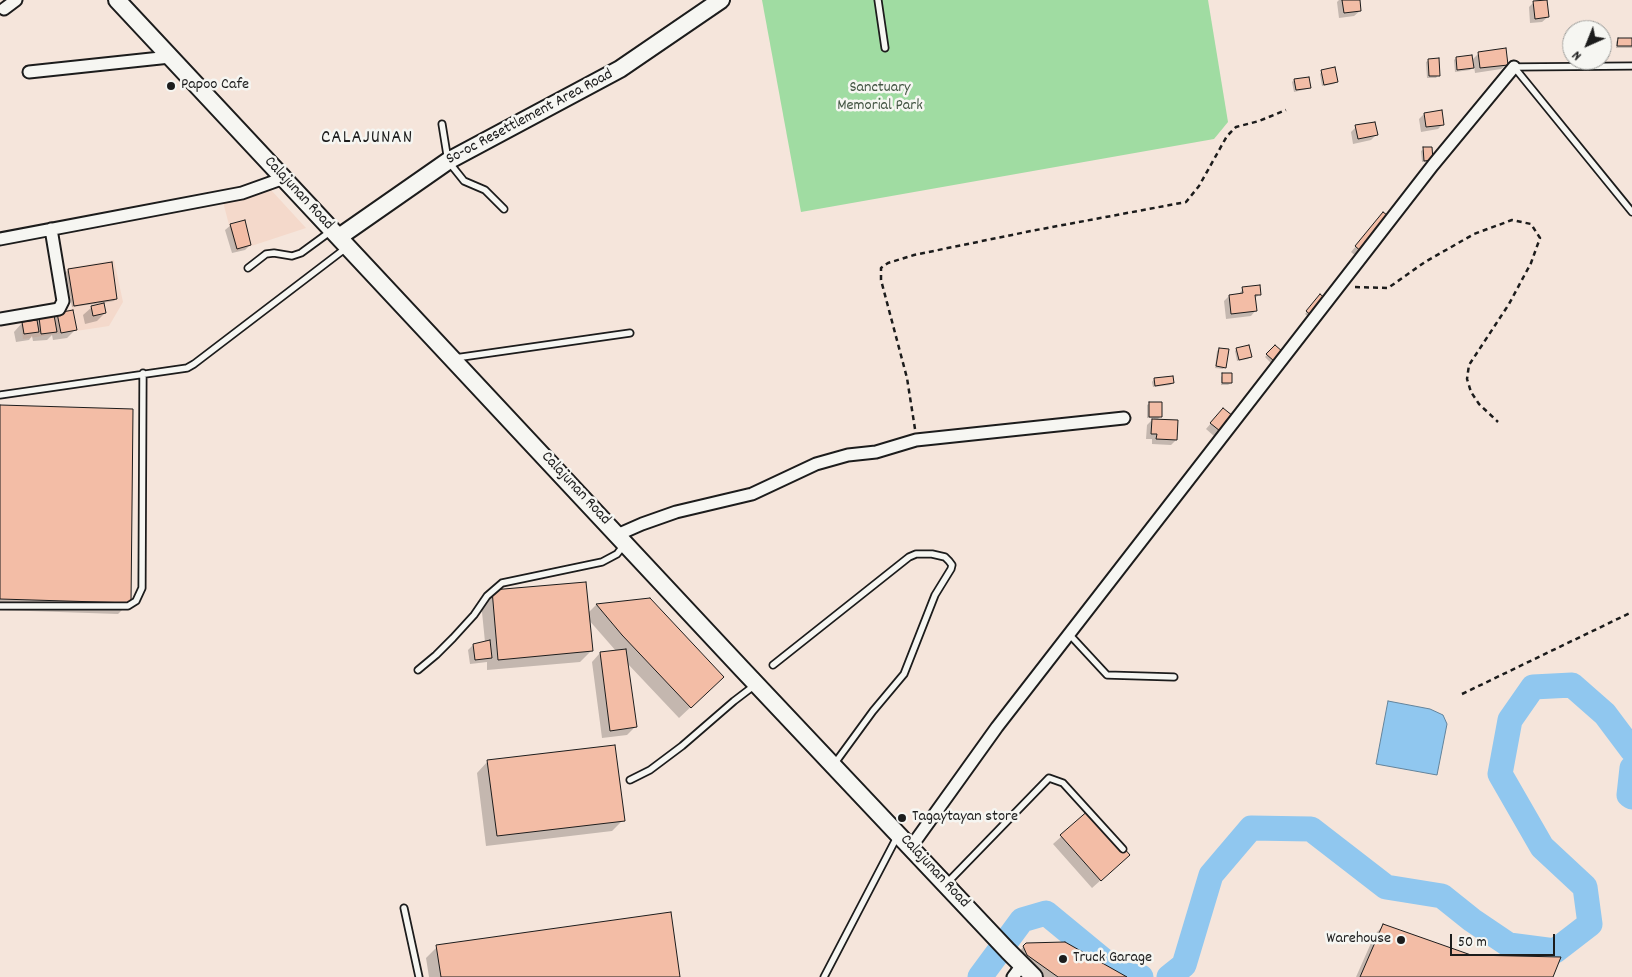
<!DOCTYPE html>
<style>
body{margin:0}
#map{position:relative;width:1632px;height:977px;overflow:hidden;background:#f5e5db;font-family:Dekko,sans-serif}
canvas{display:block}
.north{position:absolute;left:1562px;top:20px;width:50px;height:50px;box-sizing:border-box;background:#f6f6f2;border:1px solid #9f9f9c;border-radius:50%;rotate:224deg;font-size:14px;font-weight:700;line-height:20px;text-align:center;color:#1c1c1c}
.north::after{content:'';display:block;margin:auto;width:18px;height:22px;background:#1c1c1c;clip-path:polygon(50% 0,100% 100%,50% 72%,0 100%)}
.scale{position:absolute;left:1450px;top:934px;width:105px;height:22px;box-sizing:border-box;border:2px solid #1c1c1c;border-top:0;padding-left:6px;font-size:15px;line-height:18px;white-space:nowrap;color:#1c1c1c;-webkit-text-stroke:4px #f6f6f2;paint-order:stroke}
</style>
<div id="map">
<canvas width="1632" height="977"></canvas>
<div class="north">N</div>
<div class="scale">50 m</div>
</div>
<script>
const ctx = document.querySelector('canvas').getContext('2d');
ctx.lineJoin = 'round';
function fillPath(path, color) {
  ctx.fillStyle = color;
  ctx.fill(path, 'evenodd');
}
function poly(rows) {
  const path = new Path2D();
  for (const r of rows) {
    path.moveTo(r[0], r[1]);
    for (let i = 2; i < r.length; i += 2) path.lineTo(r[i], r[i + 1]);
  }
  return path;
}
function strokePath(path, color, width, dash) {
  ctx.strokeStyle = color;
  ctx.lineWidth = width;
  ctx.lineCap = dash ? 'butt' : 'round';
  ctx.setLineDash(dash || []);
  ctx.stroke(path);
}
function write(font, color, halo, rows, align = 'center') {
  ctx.font = font + ' Dekko,sans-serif';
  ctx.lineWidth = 5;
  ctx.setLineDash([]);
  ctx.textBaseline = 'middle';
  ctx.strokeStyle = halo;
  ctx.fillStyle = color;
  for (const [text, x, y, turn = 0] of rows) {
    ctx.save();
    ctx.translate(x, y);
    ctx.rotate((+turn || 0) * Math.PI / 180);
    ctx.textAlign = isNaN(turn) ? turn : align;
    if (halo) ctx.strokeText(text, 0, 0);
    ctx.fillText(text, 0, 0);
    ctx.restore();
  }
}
fillPath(poly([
 [271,190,306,228,236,251,223,202],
 [114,260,123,302,109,326,23,339,20,319,72,309,67,268]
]), '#f4d9cb');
fillPath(poly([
 [762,0,1208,0,1228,122,1214,139,801,212]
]), '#a0dca2');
const water = poly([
 [1388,701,1430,709,1443,715,1447,724,1437,775,1376,764,1388,701]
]);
fillPath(water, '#90c7ef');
strokePath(water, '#62839b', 1);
fillPath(poly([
 [1339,0,1358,0,1360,11,1354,16,1339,18,1337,2],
 [1534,2,1548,17,1542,22,1530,23,1529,7],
 [1618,39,1632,40,1632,48,1616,48,1616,42],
 [1479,53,1507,64,1501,69,1475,73,1474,66,1470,70,1455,72,1454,60,1456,58,1472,60],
 [1429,60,1438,75,1436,78,1427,78,1426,62],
 [1322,71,1337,81,1334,84,1322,86,1320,74],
 [1294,80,1310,87,1307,89,1294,92,1292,82],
 [1424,114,1443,124,1438,129,1421,132,1419,119],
 [1356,127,1376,135,1371,140,1353,144,1351,132],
 [1431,148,1430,162,1422,162,1421,151,1424,149],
 [1378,219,1357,257,1351,252],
 [231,225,250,245,245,250,232,253,225,230],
 [68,270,116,299,114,301,102,303,105,313,97,321,85,324,83,315,92,307,101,305,101,303,72,307,66,272],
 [1243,289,1260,294,1254,299,1256,310,1251,316,1226,319,1224,301,1229,296,1238,295],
 [1320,296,1309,317,1305,314],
 [58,314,76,329,67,338,53,340,52,335,47,340,33,341,32,336,29,340,16,342,14,332,22,323,36,321,39,318,53,318],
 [1275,346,1281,352,1271,363,1265,357],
 [1219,349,1225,367,1223,369,1215,368,1217,351],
 [1237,349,1250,357,1248,359,1237,361,1235,351],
 [1223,375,1231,383,1228,385,1221,385,1221,377],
 [1154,379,1173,383,1170,385,1153,387,1152,382],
 [1150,403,1161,416,1157,420,1176,440,1171,445,1152,444,1152,439,1146,439,1147,425,1154,418,1147,418,1147,405],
 [0,406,130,602,118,614,0,610],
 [1218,415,1231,416,1214,436,1206,429],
 [492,591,588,613,596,605,649,599,711,688,679,718,627,663,635,727,627,735,602,738,592,662,600,653,616,651,588,619,591,651,580,662,487,670,487,662,470,664,468,650,473,645,485,642,481,602],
 [488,761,623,820,612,831,486,846,477,773],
 [1090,811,1120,863,1092,888,1053,844],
 [1383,926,1471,957,1552,977,1356,977,1375,934],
 [1026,944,1124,977,1032,977,1013,958],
 [437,947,679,977,429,977,426,958]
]), '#0003');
strokePath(poly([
 [1632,768,1629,795,1632,797],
 [980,977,1022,920,1046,913,1120,974,1141,977],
 [1169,977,1184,965,1211,875,1251,828,1311,829,1386,887,1442,896,1472,920,1509,945,1555,951,1590,924,1585,887,1542,847,1500,774,1510,720,1533,687,1572,685,1605,714,1632,750]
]), '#90c7ef', 25);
const building = poly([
 [1342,0,1360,0,1361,11,1344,13,1342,0],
 [1547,0,1549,17,1535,19,1533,1,1547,0],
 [1618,38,1632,38,1632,46,1617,46,1618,38],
 [1506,48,1508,65,1480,68,1478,52,1506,48],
 [1472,55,1474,68,1457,70,1456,57,1472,55],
 [1439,58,1440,76,1429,76,1428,59,1439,58],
 [1335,67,1338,82,1324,85,1321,70,1335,67],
 [1309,77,1311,88,1296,90,1294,79,1309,77],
 [1442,110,1444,125,1426,127,1424,113,1442,110],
 [1375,122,1378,135,1358,139,1355,125,1375,122],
 [1423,147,1432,147,1433,160,1424,161,1423,147],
 [1383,212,1391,218,1363,253,1355,246,1383,212],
 [245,220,251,245,237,249,230,224,245,220],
 [112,262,117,299,74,306,68,269,112,262],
 [1260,285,1261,295,1255,295,1257,311,1231,314,1229,295,1243,293,1242,287,1260,285],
 [1320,294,1327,300,1312,316,1306,311,1320,294],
 [104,303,106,313,93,316,91,306,104,303],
 [73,310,77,330,61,333,57,313,73,310],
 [54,315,57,332,41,334,39,317,54,315],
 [37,320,39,332,24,334,22,322,37,320],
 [1249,345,1252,357,1239,360,1236,348,1249,345],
 [1275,345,1283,352,1274,361,1266,354,1275,345],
 [1219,348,1229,349,1226,368,1216,366,1219,348],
 [1222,373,1232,373,1232,383,1222,383,1222,373],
 [1173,376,1174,383,1155,386,1154,378,1173,376],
 [1149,402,1162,402,1162,417,1149,417,1149,402],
 [0,405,133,409,131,603,0,599,0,405],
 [1223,408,1233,416,1220,431,1210,423,1223,408],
 [1152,419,1178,420,1177,440,1156,439,1157,434,1151,434,1152,419],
 [586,582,593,651,498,660,492,590,586,582],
 [650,598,724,677,691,708,622,635,596,604,650,598],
 [490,640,492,658,475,660,473,644,490,640],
 [626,649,637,727,610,731,600,652,626,649],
 [615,745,625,821,497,836,487,760,615,745],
 [1090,809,1130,855,1101,881,1060,835,1090,809],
 [671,912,680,977,441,977,436,945,671,912],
 [1383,924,1471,955,1561,957,1553,977,1360,977,1383,924],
 [1065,942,1127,977,1058,977,1027,955,1023,946,1026,943,1065,942]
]);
fillPath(building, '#f3bda6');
strokePath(building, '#1c1c1c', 1);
const lane = poly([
 [878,0,885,48],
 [1514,67,1632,212],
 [1514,67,1632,66],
 [442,124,448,161,464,181,485,190,504,209],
 [248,268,266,254,274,253,292,256,301,253,331,231],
 [455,358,630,333],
 [0,395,187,368,194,364,346,248],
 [0,606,128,606,136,601,142,588,143,373],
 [1069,634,1107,675,1174,677],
 [773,665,909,557,916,554,932,554,945,557,949,561,952,565,951,569,935,595,904,674,873,711,835,763],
 [418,670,436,655,453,638,474,615,487,596,502,583,602,562,617,554,624,545],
 [630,780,650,770,682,746,734,701,755,685],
 [947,883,1049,778,1063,783,1123,849],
 [404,908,419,977],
 [824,977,897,837]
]);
const street = poly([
 [4,9,16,0],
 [29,72,170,57],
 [0,239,242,193,284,178],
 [0,319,59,309,63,301,51,229],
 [617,535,642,524,676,512,752,494,816,464,848,455,876,452,916,440,1124,418],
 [911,847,997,727,1433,165,1514,67],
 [1013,977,1022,965]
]);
const secondary = poly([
 [117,0,742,669,1008,951,1034,977],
 [339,237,448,161,620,69,721,0]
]);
strokePath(lane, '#1c1c1c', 9);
strokePath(street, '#1c1c1c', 15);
strokePath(secondary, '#1c1c1c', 20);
strokePath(poly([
 [1355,287,1388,288,1425,262,1474,234,1512,220,1531,224,1540,238,1531,263,1509,304,1469,365,1467,379,1471,392,1479,404,1498,422],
 [915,429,907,378,881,280,881,268,888,263,914,255,1031,231,1186,202,1199,186,1227,136,1236,127,1259,121,1286,110],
 [1462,694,1632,612]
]), '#1c1c1c', 2.5, [5, 4]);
strokePath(lane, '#f6f6f2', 5.5);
strokePath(street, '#f6f6f2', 11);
strokePath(secondary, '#f6f6f2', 16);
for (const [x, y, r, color] of [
 [171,86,5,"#1c1c1c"],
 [902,818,5,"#1c1c1c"],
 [1401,940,5,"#1c1c1c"],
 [1063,959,5,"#1c1c1c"]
]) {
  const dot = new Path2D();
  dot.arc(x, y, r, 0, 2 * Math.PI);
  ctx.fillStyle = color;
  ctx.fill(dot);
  strokePath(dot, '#f6f6f2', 2);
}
write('16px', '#1c1c1c', '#f6f6f2', [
 ["Papoo Cafe",181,86],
 ["Tagaytayan store",912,818],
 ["Warehouse",1391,940,"right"],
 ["Truck Garage",1073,959]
], 'left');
write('16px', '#445644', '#f6f6f2', [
 ["Sanctuary",880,89],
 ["Memorial Park",880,107]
]);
write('16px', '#1c1c1c', '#f6f6f2', [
 ["So-oc Resettlement Area Road",530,118,-28],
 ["Calajunan Road",298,194,47],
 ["Calajunan Road",575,489,47],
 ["Calajunan Road",934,872,47]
]);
ctx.letterSpacing = '1px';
write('19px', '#1c1c1c', '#f6f6f2', [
 ["CALAJUNAN",367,139]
]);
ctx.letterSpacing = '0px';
</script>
